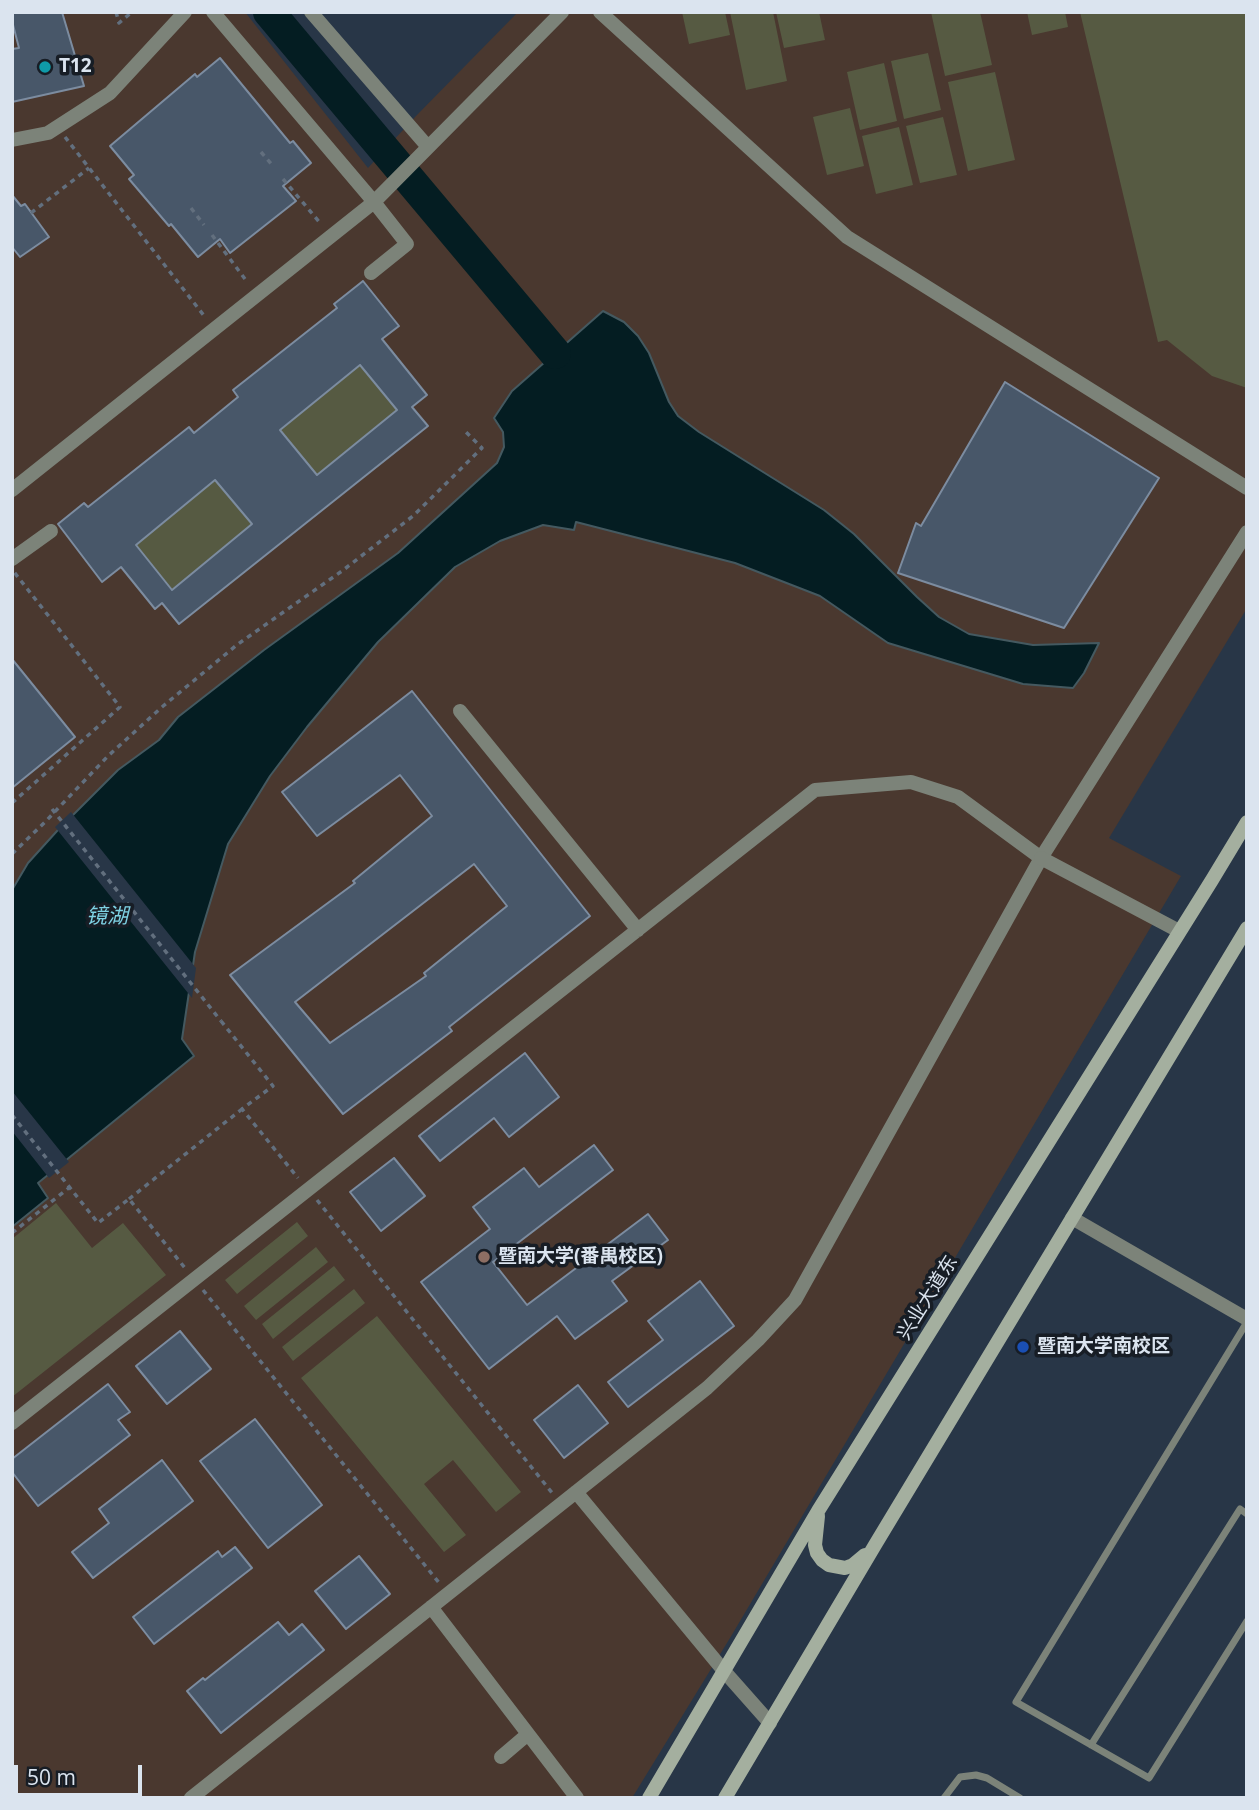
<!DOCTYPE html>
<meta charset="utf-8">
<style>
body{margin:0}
#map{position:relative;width:1259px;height:1810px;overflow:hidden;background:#283647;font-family:"Open Sans",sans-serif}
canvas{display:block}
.frame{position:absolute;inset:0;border:14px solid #dbe4ef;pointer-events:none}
.scale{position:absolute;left:14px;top:1765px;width:128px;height:32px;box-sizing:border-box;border:4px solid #dbe4ef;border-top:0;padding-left:9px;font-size:21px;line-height:24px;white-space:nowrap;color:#dbe4ef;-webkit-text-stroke:5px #171d25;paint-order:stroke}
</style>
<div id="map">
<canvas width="1259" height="1810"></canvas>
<div class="frame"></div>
<div class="scale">50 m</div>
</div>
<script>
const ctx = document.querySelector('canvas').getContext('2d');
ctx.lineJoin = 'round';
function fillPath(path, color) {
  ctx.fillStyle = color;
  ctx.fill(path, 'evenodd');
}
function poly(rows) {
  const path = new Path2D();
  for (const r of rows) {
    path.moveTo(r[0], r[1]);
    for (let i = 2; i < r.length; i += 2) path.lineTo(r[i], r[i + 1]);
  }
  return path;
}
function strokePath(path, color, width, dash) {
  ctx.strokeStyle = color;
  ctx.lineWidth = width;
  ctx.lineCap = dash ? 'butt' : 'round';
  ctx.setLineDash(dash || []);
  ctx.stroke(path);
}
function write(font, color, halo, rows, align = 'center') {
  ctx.font = font + ' "Open Sans","Noto Sans SC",sans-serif';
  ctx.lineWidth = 7;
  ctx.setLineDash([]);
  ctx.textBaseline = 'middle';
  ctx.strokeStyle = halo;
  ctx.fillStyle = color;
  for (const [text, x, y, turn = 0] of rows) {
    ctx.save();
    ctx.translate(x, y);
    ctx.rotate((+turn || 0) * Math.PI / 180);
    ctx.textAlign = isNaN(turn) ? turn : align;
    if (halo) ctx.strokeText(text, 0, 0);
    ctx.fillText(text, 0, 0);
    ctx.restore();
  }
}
fillPath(poly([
 [12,12,245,12,368,168,416,116,518,12,1247,12,1247,608,1109,838,1181,876,730,1638,632,1798,12,1798]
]), '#4a382f');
fillPath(poly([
 [682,12,725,12,730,35,689,44],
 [730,12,773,12,787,81,746,90],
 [776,12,819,12,825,40,784,48],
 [931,12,980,12,992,65,945,76],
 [1027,12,1065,12,1068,27,1032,35],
 [1080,12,1247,12,1247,388,1212,376,1167,340,1158,342],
 [928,53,941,110,904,119,891,61],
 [884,63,897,121,860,130,847,72],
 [995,72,1015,160,968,171,948,82],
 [850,108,864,166,827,175,813,117],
 [943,117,957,175,920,183,906,126],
 [899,127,913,185,876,194,862,136],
 [360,365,397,410,317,475,280,430],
 [215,480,252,524,172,590,136,545],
 [56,1203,92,1248,123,1223,166,1275,12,1397,12,1239],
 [297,1222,308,1236,237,1294,225,1280],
 [316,1247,328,1262,256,1320,244,1306],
 [334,1266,345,1280,273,1339,262,1324],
 [354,1289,365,1303,293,1361,282,1347],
 [377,1316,521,1492,496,1512,453,1460,424,1484,466,1535,444,1552,301,1378]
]), '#565a42');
const water = poly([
 [603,311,624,322,638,336,649,353,669,402,678,416,699,432,824,510,854,534,917,597,939,617,969,634,1033,645,1099,643,1084,673,1073,688,1023,684,888,643,820,596,735,563,576,522,574,530,543,525,500,541,455,567,378,642,307,727,270,776,228,844,195,952,182,1039,194,1056,38,1183,48,1198,12,1227,12,890,28,863,57,831,118,770,159,740,178,717,264,650,398,553,497,463,504,447,503,432,494,418,512,391,603,311]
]);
fillPath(water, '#041d22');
strokePath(water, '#445960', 2);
fillPath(poly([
 [71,812,196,968,192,998,55,827],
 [12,1091,69,1162,49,1178,12,1131]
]), '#283647');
strokePath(poly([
 [269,12,555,353]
]), '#041d22', 32);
const building = poly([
 [12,12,62,12,84,86,12,102,12,49,19,48,12,21,12,12],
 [220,58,290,143,293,141,311,163,283,186,296,201,230,253,220,239,198,257,171,224,169,226,129,179,134,175,110,146,195,74,197,77,220,58],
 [12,195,21,206,25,204,49,237,20,257,12,247,12,195],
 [363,281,399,326,382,339,427,395,412,407,428,426,179,624,162,603,155,609,121,567,102,582,58,524,84,503,88,507,189,427,194,433,238,397,233,390,337,308,334,304,363,281],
 [360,365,397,410,317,475,280,430,360,365],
 [215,480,252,524,172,590,136,545,215,480],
 [1005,382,1159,478,1064,628,898,573,916,523,921,526,1005,382],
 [12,659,75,737,12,788,12,659],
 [412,691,590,916,449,1027,452,1031,343,1114,230,975,355,883,353,881,432,816,400,775,317,836,282,792,412,691],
 [474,864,507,906,424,973,426,976,330,1043,295,1002,474,864],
 [525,1053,559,1097,509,1137,494,1118,440,1161,419,1136,525,1053],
 [594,1145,613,1170,493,1262,527,1305,648,1214,668,1240,612,1281,627,1301,575,1339,557,1316,489,1369,421,1282,490,1229,473,1207,524,1168,539,1187,594,1145],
 [394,1158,425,1196,381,1231,350,1192,394,1158],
 [700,1281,734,1326,628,1407,608,1382,663,1340,648,1321,700,1281],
 [180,1331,211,1369,167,1404,136,1366,180,1331],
 [108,1384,130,1412,118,1420,130,1435,38,1506,12,1472,12,1459,108,1384],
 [578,1385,608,1423,564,1458,534,1420,578,1385],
 [255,1419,322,1505,268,1548,200,1461,255,1419],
 [162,1460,193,1501,93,1578,72,1552,109,1523,99,1509,162,1460],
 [235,1547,252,1568,154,1644,133,1617,218,1551,222,1557,235,1547],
 [359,1556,390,1594,346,1629,315,1591,359,1556],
 [278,1622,289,1635,302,1624,324,1650,221,1733,187,1691,203,1678,205,1680,278,1622]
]);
fillPath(building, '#485769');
strokePath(building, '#7c8ca0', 2);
strokePath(poly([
 [116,12,119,23,132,12],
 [65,137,205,317],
 [261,152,274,167],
 [283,179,321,224],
 [191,208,204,225],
 [31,213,89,168],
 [212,235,248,283],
 [12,803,120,707,14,572],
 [12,854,46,821,108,756,162,707,238,644,342,571,413,516,482,448,464,430],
 [221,1021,273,1086,242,1109,298,1178],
 [12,1115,98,1223,129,1199,185,1268],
 [129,1199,242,1109],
 [317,1200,553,1494],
 [12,1233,70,1187],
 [203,1290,440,1584]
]), '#626f7e', 3.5, [5, 5]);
strokePath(poly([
 [1247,1322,1016,1702,1149,1778,1247,1621],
 [1091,1745,1240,1509,1247,1514],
 [944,1798,960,1777,976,1775,987,1778,1020,1798]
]), '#7c8379', 7);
strokePath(poly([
 [213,12,374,202,407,244,371,273],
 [311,12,428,147],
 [600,12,847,237,1247,488],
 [12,140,48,133,110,93,185,12],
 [12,490,374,202,562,12],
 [12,559,51,531],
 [460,711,638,930],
 [1072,1218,1247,1319],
 [12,1423,815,790,911,782,958,797,1041,858],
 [576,1492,724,1671,770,1723],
 [431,1607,577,1798],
 [501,1757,528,1734],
 [191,1798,707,1388,758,1340,795,1300,1041,858,1247,532]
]), '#7c8379', 14);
strokePath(poly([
 [1041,858,1179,931]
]), '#7c8379', 14);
strokePath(poly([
 [818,1516,815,1545,817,1553,822,1560,829,1565,845,1568,853,1565,865,1555],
 [649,1798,818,1511,1212,880,1247,822],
 [725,1798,875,1545,1247,928]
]), '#a4af9f', 14);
strokePath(poly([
 [52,809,221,1021]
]), '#626f7e', 3.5, [5, 5]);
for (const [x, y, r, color] of [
 [45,67,7,"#0f9aa8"],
 [484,1257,7,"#8d6e63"],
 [1023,1347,7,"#1a4fb4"]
]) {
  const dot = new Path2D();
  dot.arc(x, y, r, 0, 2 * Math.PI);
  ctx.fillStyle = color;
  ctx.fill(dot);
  strokePath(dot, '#171d25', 2.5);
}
write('bold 19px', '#dbe4ef', '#171d25', [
 ["T12",59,67],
 ["暨南大学(番禺校区)",498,1257],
 ["暨南大学南校区",1037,1347]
], 'left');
write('19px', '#dbe4ef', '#171d25', [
 ["兴业大道东",928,1298,-58]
]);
write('italic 21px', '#7ed1e3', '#171d25', [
 ["镜湖",107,917]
]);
</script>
